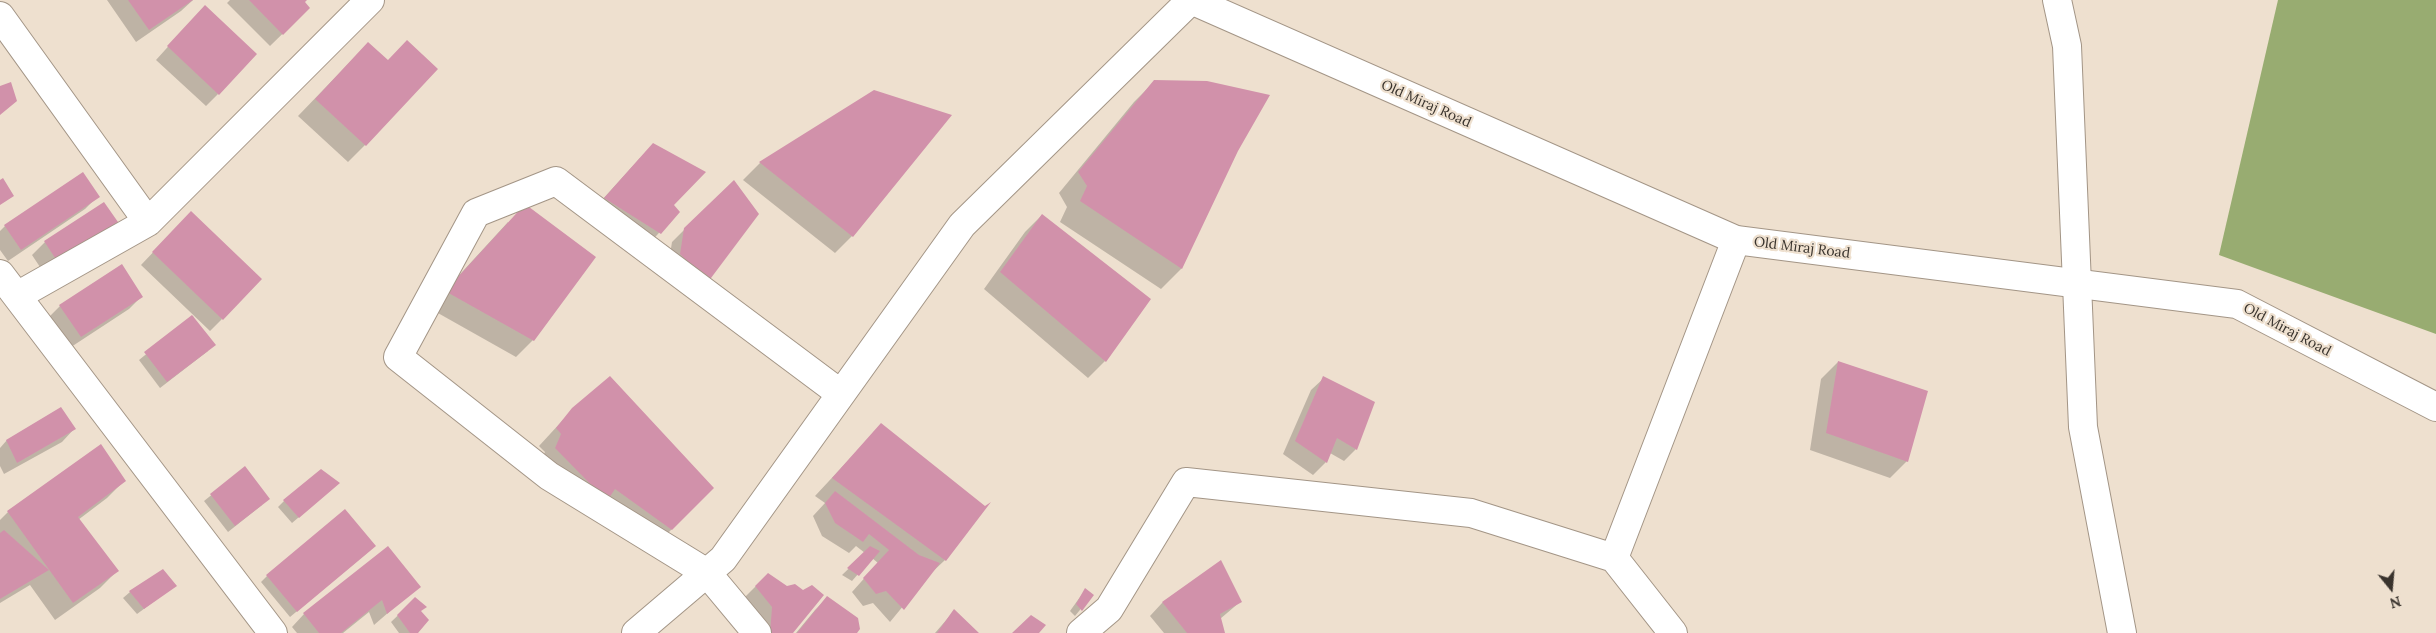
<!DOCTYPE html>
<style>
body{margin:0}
#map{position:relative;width:2436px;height:633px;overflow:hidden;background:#eee0cf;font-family:Lora,serif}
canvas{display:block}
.north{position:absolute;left:2366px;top:563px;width:50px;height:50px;-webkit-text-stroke:4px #eee0cf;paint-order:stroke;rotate:163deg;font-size:14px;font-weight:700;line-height:20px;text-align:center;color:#39332d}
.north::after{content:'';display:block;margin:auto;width:18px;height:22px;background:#39332d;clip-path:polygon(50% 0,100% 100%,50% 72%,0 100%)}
</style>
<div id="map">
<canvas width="2436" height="633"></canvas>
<div class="north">N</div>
</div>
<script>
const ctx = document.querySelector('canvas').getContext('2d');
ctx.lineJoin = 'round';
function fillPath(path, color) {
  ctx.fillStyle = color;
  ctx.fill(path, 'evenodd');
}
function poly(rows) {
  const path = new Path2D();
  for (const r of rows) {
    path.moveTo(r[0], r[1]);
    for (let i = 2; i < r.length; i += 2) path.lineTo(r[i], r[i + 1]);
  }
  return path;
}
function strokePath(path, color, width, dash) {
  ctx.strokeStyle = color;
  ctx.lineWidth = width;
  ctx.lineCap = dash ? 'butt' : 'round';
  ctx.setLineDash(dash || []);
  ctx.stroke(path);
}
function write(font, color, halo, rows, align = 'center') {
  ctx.font = font + ' Lora,serif';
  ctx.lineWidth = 4.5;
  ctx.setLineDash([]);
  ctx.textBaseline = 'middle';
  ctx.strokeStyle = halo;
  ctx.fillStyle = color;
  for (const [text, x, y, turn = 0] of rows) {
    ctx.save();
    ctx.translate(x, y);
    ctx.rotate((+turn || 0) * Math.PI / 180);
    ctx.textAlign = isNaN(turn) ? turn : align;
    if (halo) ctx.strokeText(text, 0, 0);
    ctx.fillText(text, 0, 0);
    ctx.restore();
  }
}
fillPath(poly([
 [2278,0,2436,0,2436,334,2219,255]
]), '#98ac71');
fillPath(poly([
 [107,0,193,0,181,11,136,42],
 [230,0,306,0,303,2,309,8,270,46,227,3],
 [193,19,218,94,206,106,156,60],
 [351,61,387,61,365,145,348,162,298,116],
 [1154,82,1237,150,1181,269,1161,289,1060,222,1067,207,1059,193,1134,102],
 [874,91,950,115,852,236,835,253,743,180,760,163],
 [640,158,678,212,647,246,592,211],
 [98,196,85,209,8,261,0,250,0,231,5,226],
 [104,203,116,222,104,234,44,273,32,255,45,242],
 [1042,215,1105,361,1088,378,984,289,1025,232],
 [508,222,533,340,516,357,429,308],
 [179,225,222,319,210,331,141,265],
 [685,229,707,282,668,267,672,242],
 [142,296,129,309,68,349,48,318,60,306],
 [193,316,208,351,160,388,139,360],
 [1838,362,1907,461,1890,478,1810,450,1821,379],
 [1324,378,1356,449,1344,461,1330,453,1326,462,1313,475,1283,454,1311,390],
 [573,409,713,488,654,547,599,507,589,517,538,466,545,452,539,446],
 [882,424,945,560,927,577,890,622,873,603,863,606,852,592,878,563,872,558,852,581,842,575,865,553,856,546,849,553,822,536,813,516,825,503,815,496],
 [74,429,62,442,4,474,0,466,0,448,7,440],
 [245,468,262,505,228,532,204,501],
 [124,481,107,498,78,520,117,571,100,588,55,620,30,585,0,603,0,520,8,512],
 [332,489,292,523,278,507,284,501],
 [368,552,290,617,261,582,267,576],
 [1220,562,1240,602,1220,619,1224,633,1164,633,1150,616,1162,603],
 [768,574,791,633,760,633,743,599],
 [175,586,137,614,123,598,130,592],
 [419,586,374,625,369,612,343,633,297,633,292,627,304,614],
 [1085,590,1092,595,1075,616,1070,611],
 [827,598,855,633,796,633,815,610],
 [415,599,420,612,416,633,399,633,391,622],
 [954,611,977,633,935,633]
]), '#0003');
fillPath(poly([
 [128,0,193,0,149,30],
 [249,0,307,0,305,2,310,8,283,35],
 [205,5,257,54,219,95,167,46],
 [407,40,438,69,366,146,315,99,368,42,388,60],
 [1154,80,1207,81,1270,95,1238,151,1182,269,1080,201,1087,186,1078,172],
 [11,82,17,101,0,115,0,86],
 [874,90,952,115,853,237,759,162],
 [653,143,706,172,674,205,680,212,661,234,604,198],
 [83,172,100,197,21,250,4,225],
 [3,178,14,196,0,205,0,180],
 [734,180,759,214,708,282,680,254,684,228],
 [104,202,118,222,57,261,44,241],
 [525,204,596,257,534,341,445,291],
 [191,211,262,279,223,320,152,252],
 [1042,214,1151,299,1106,362,1000,272],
 [122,264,143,297,81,337,59,305],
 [192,315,216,345,167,382,144,352],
 [1838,361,1928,391,1908,462,1826,433],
 [610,376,714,488,672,530,615,489,607,501,555,448,561,434,556,428,572,408],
 [1323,376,1375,402,1357,450,1337,438,1327,463,1295,441],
 [61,407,76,429,17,463,6,440],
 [881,423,985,506,991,502,946,561,832,478],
 [101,444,126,481,78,517,119,571,73,603,7,511],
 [245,466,270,499,235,526,210,494],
 [321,469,340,483,299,518,283,500],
 [835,491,919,555,940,563,904,610,886,591,876,594,863,578,889,550,869,534,863,542,835,523,825,503],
 [345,509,376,546,297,612,266,575],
 [4,530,49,570,0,599,0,533],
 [388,546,421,587,387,614,382,600,341,633,319,633,303,613],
 [870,546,880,551,859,576,847,568],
 [1221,560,1242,602,1220,614,1225,633,1187,633,1162,602],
 [163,569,177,586,144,609,129,591],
 [768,573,787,586,795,584,803,590,812,585,824,595,793,633,770,633,772,607,755,586],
 [1085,588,1094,595,1082,611,1076,604],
 [827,596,858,618,860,629,857,633,797,633],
 [415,597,427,607,421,611,429,620,418,633,410,633,397,615],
 [954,609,979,633,937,633],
 [1031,615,1046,625,1039,633,1012,633]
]), '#d191aa');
const minor = poly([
 [2057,0,2067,46,2083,427,2122,633],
 [0,16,148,222,370,0],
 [0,274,273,633],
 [17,296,148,222],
 [1614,558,1673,633],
 [636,633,723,559,962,225,1191,0],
 [757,633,707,573,549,476,398,357,476,213,556,181,841,394],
 [1081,633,1109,609,1186,482,1471,513,1614,558,1736,240]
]);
const primary = poly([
 [1191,0,1736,240,2237,304,2436,407]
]);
strokePath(minor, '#a39586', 30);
strokePath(primary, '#a39586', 30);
strokePath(minor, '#fff', 28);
strokePath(primary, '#fff', 28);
write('14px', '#39332d', '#eee0cf', [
 ["Old Miraj Road",1426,104,24],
 ["Old Miraj Road",1802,248,7],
 ["Old Miraj Road",2287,330,28]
]);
</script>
